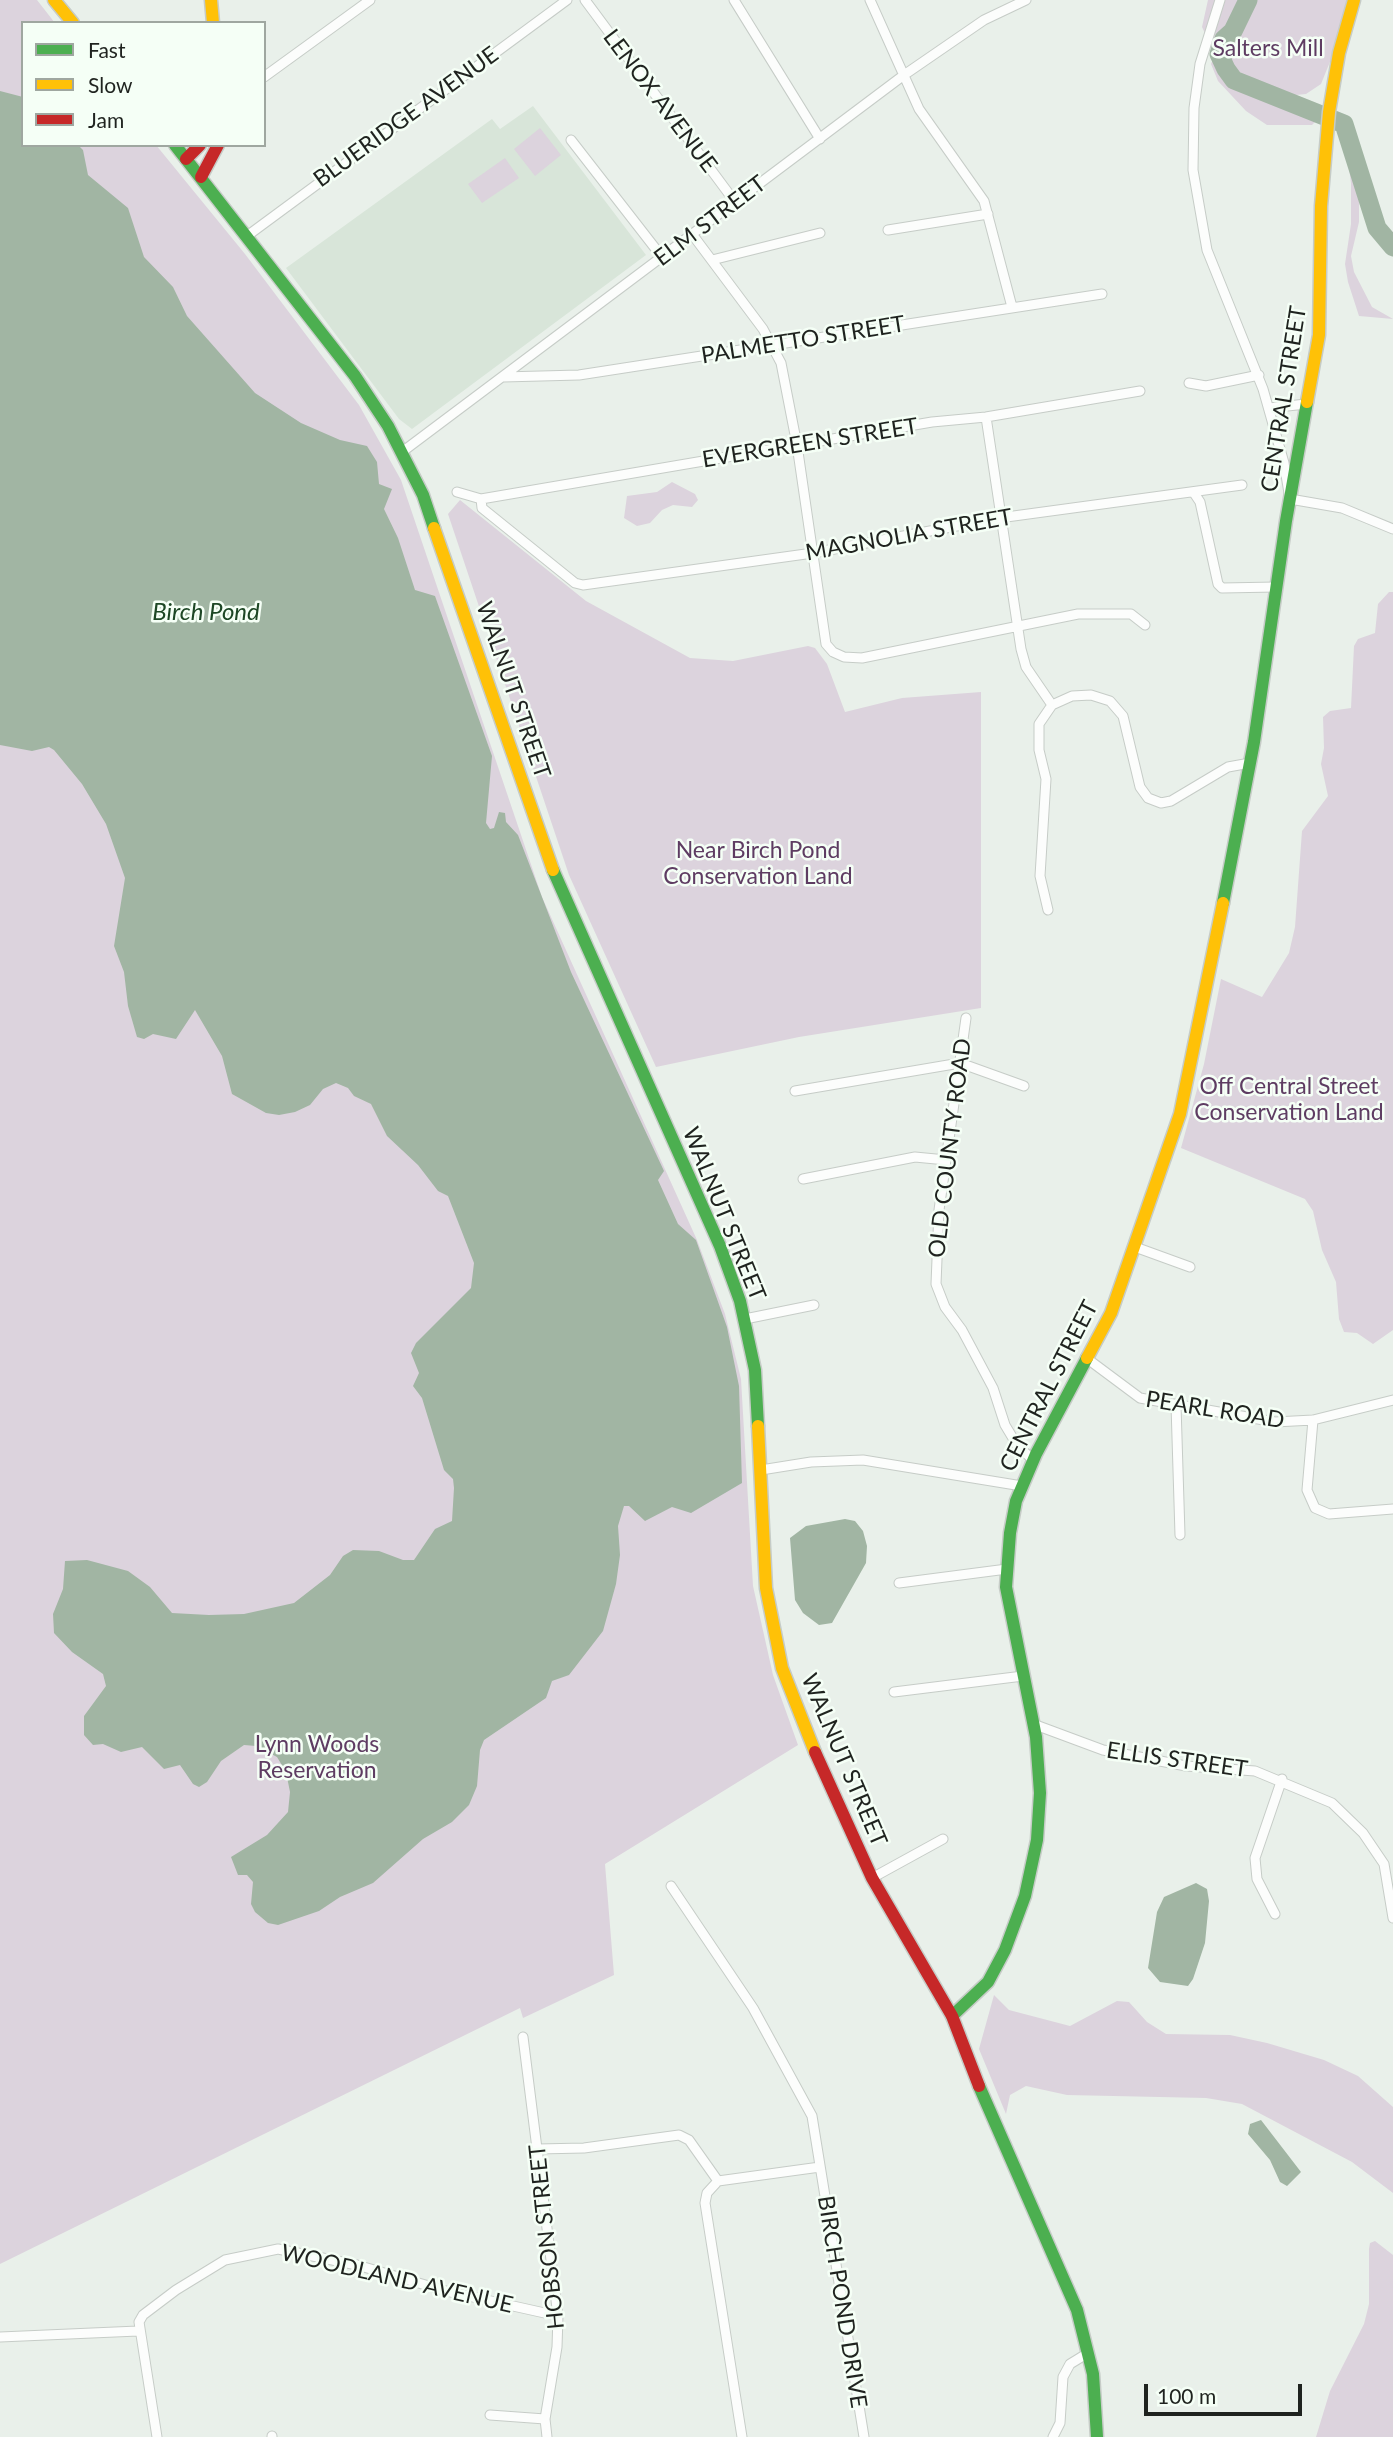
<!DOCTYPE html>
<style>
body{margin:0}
#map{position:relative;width:1393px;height:2437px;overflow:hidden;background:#e9f0ea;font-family:Lato,sans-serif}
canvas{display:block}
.legend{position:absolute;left:21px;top:21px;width:245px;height:126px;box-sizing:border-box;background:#f5fff6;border:2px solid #9fa7a0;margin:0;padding:9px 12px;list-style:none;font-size:21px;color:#1f231f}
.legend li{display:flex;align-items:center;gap:14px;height:35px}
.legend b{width:35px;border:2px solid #9fa7a0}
.scale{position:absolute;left:1144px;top:2384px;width:158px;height:32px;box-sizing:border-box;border:4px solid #1f231f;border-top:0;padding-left:9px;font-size:21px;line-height:24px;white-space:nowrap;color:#1f231f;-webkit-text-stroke:5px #f5fff6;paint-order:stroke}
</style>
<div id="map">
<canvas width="1393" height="2437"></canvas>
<ul class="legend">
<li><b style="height:9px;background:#4caf50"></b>Fast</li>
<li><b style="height:9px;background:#ffc107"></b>Slow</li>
<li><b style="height:9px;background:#c62828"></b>Jam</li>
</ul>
<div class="scale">100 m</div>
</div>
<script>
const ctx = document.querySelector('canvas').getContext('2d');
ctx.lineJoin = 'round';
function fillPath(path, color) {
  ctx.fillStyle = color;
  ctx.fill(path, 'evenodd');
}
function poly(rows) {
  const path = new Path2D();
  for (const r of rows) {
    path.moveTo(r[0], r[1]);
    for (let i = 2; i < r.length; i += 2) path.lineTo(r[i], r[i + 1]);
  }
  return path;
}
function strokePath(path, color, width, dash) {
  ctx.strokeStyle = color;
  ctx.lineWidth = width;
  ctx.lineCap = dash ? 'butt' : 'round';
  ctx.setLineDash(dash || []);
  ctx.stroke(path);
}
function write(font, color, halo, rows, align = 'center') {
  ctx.font = font + ' Lato,sans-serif';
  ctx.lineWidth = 5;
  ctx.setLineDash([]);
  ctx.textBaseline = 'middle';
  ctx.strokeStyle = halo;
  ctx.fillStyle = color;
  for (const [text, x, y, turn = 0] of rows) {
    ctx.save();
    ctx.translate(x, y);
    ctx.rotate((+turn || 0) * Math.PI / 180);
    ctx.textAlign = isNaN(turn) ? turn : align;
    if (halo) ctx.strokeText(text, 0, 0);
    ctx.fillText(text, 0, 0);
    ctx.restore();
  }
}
fillPath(poly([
 [533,106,646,255,412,429,399,419,286,268,492,119,500,129]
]), '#d8e5d9');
fillPath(poly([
 [0,0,37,0,55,23,23,23,23,145,156,145,245,254,359,405,401,480,542,897,697,1240,725,1314,741,1379,753,1586,773,1675,798,1745,605,1864,614,1975,523,2018,520,2008,0,2264],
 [1208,0,1355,0,1321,84,1306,94,1286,96,1298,110,1313,117,1316,121,1312,125,1267,125,1246,111,1218,81,1211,64,1215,54,1202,27],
 [1342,116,1352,143,1359,201,1359,222,1351,256,1354,272,1372,307,1393,319,1359,316,1348,282,1345,264,1351,224,1351,183],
 [540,128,561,155,535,176,514,149],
 [505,158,519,178,482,203,468,184],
 [672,482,695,494,698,500,692,507,673,505,662,510,650,523,637,526,624,518,627,496,657,492],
 [460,500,586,601,690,658,733,661,808,646,815,648,827,664,845,712,902,698,981,692,981,1008,799,1037,656,1067,569,875,448,514],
 [1389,592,1393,592,1393,1330,1373,1344,1357,1333,1344,1332,1339,1319,1336,1282,1322,1250,1313,1211,1305,1199,1181,1148,1204,1064,1221,979,1262,997,1289,953,1295,927,1302,831,1328,796,1321,764,1324,748,1323,717,1330,711,1351,708,1354,646,1358,639,1375,633,1378,604],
 [994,1995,1009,2010,1070,2026,1117,2001,1129,2002,1147,2022,1166,2034,1230,2035,1267,2043,1324,2060,1358,2076,1393,2107,1393,2193,1352,2162,1242,2104,1206,2098,1067,2095,1026,2086,1010,2095,1006,2114,979,2049],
 [1375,2241,1393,2255,1393,2437,1316,2437,1330,2391,1364,2324,1369,2304,1369,2249,1370,2243]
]), '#dcd3dd');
fillPath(poly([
 [0,91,23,97,23,145,78,145,83,150,88,175,128,208,144,257,173,287,187,316,255,393,301,423,340,440,367,446,377,462,379,484,392,489,384,509,398,538,415,590,435,596,492,756,486,823,490,829,494,828,499,812,505,813,506,822,518,835,571,972,664,1171,658,1180,678,1224,696,1240,727,1327,739,1386,742,1483,691,1513,672,1507,645,1521,629,1506,624,1506,618,1526,620,1555,616,1584,603,1631,569,1675,552,1681,546,1698,484,1740,480,1750,477,1786,469,1805,452,1822,423,1839,373,1883,340,1897,319,1911,278,1925,268,1923,255,1912,251,1904,253,1882,247,1875,238,1875,231,1857,267,1835,288,1812,290,1792,286,1772,277,1757,256,1746,244,1745,221,1761,207,1782,199,1787,193,1784,180,1765,164,1769,142,1747,121,1752,103,1744,93,1745,84,1735,84,1716,106,1686,103,1674,72,1652,54,1633,53,1614,63,1589,65,1561,87,1560,128,1571,150,1587,172,1613,209,1615,244,1614,294,1603,330,1575,343,1556,353,1550,379,1551,403,1560,414,1560,435,1529,452,1521,454,1488,453,1479,444,1470,422,1398,413,1386,419,1373,411,1353,416,1343,471,1288,474,1263,448,1196,438,1191,418,1165,387,1136,371,1104,354,1096,348,1088,336,1083,323,1089,310,1105,295,1112,279,1115,266,1113,232,1094,222,1056,195,1010,176,1039,153,1034,144,1039,137,1037,128,1006,124,972,114,946,125,878,106,824,82,784,54,750,49,747,32,751,0,745],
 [845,1519,855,1521,863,1531,867,1546,866,1563,832,1623,819,1625,803,1613,795,1600,790,1538,806,1526],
 [1196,1883,1207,1889,1209,1901,1205,1943,1193,1979,1188,1986,1160,1982,1148,1968,1157,1912,1164,1897],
 [1261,2120,1301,2172,1287,2186,1280,2182,1270,2160,1248,2134,1250,2124]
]), '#a1b5a3');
strokePath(poly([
 [1248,0,1233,31,1224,39,1219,54,1226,69,1234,80,1344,124,1377,228,1393,247]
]), '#a1b5a3', 19);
const street = poly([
 [585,0,735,202],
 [734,0,820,139],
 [870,0,919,109,984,201,1012,307],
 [1220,0,1200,64,1194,108,1193,170,1207,250,1263,389,1284,463,1290,499,1342,508,1393,529],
 [264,77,370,0],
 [571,140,662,257],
 [888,230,988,214],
 [692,234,763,329,781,363,797,445,826,644,833,652,844,657,862,658,1078,614,1131,614,1145,625],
 [247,236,567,0],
 [712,260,820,233],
 [503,377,579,375,1102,294],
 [1189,383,1206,386,1259,375],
 [1269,408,1306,404],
 [986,417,1021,649,1026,667,1052,705],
 [402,452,904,75,984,20,1026,0],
 [457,492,481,499,482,508,575,583,583,585,813,553,999,518,1242,485],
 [1194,493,1200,502,1218,584,1222,588,1276,587],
 [481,499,932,422,986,417,1140,391],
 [1048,910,1040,876,1046,779,1039,750,1039,724,1052,705,1072,696,1091,695,1110,701,1123,716,1140,787,1148,798,1161,803,1171,801,1228,767,1250,763],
 [966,1018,939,1210,936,1284,945,1307,962,1330,993,1388,1005,1425,1017,1445,1033,1460],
 [795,1091,960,1063,1024,1086],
 [803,1179,915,1157,946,1160],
 [1135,1247,1190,1267],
 [745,1319,814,1305],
 [1089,1360,1140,1398,1275,1422,1313,1420,1393,1400],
 [1176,1405,1180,1535],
 [1313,1420,1307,1490,1315,1508,1329,1514,1393,1509],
 [761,1470,811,1462,863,1460,1022,1486],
 [899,1583,1007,1569],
 [894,1692,1023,1676],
 [1033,1724,1103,1750,1186,1766,1255,1771,1332,1803,1363,1833,1384,1864,1393,1918],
 [872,1878,943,1839],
 [671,1886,753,2008,812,2116,864,2437],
 [1275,1914,1257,1879,1255,1858,1282,1779],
 [523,2037,558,2316,557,2347,545,2419,547,2437],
 [538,2149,584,2148,679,2135,689,2140,718,2181],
 [718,2181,707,2193,705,2203,742,2437],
 [718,2181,820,2167],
 [0,2337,138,2331],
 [490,2415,545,2419],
 [157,2437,139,2322,143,2315,176,2290,225,2260,278,2249,357,2265,446,2291,558,2316],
 [272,2437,272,2436],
 [1053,2437,1060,2423,1063,2377,1070,2364,1088,2353]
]);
const fast = poly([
 [175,145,355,376,388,426,423,495,434,528],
 [553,870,720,1246,740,1301,755,1370,758,1426],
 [1223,903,1254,742,1286,521,1307,402],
 [952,2016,988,1982,1005,1950,1025,1896,1037,1840,1040,1793,1036,1737,1006,1587,1010,1533,1016,1501,1036,1454,1087,1358],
 [979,2086,1077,2310,1093,2374,1097,2437]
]);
const slow = poly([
 [54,0,73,23],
 [211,0,213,23],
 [1307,402,1319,335,1321,206,1329,112,1339,53,1354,0],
 [434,528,553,870],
 [1087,1358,1111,1313,1180,1114,1223,903],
 [758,1426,766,1588,782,1668,815,1752]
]);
const jam = poly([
 [186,159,200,145],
 [201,177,218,145],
 [815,1752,872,1878,952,2016,979,2086]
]);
strokePath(street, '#c6ccc7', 11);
strokePath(fast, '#c6ccc7', 15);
strokePath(slow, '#c6ccc7', 15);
strokePath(jam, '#c6ccc7', 15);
strokePath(street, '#fcfdfc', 9);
strokePath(fast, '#4caf50', 12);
strokePath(slow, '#ffc107', 12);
strokePath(jam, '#c62828', 12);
write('23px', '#5e3c62', '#f5fff6', [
 ["Salters Mill",1268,49],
 ["Near Birch Pond",758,851],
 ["Conservation Land",758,877],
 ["Off Central Street",1289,1087],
 ["Conservation Land",1289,1113],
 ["Lynn Woods",317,1745],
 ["Reservation",317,1771]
]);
write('23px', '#1f231f', '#f5fff6', [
 ["LENOX AVENUE",660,101,53],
 ["BLUERIDGE AVENUE",406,117,-36],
 ["ELM STREET",710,221,-37],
 ["PALMETTO STREET",803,340,-9],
 ["CENTRAL STREET",1284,399,-81],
 ["EVERGREEN STREET",810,443,-9],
 ["MAGNOLIA STREET",909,535,-10],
 ["WALNUT STREET",513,690,71],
 ["OLD COUNTY ROAD",950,1148,-83],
 ["WALNUT STREET",724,1214,68],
 ["CENTRAL STREET",1049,1386,-63],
 ["PEARL ROAD",1215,1410,9],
 ["WALNUT STREET",844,1760,67],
 ["ELLIS STREET",1177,1760,8],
 ["HOBSON STREET",547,2237,-96],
 ["WOODLAND AVENUE",397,2279,13],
 ["BIRCH POND DRIVE",842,2302,81]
]);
write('italic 24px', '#1d4725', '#f5fff6', [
 ["Birch Pond",206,612]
]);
</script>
